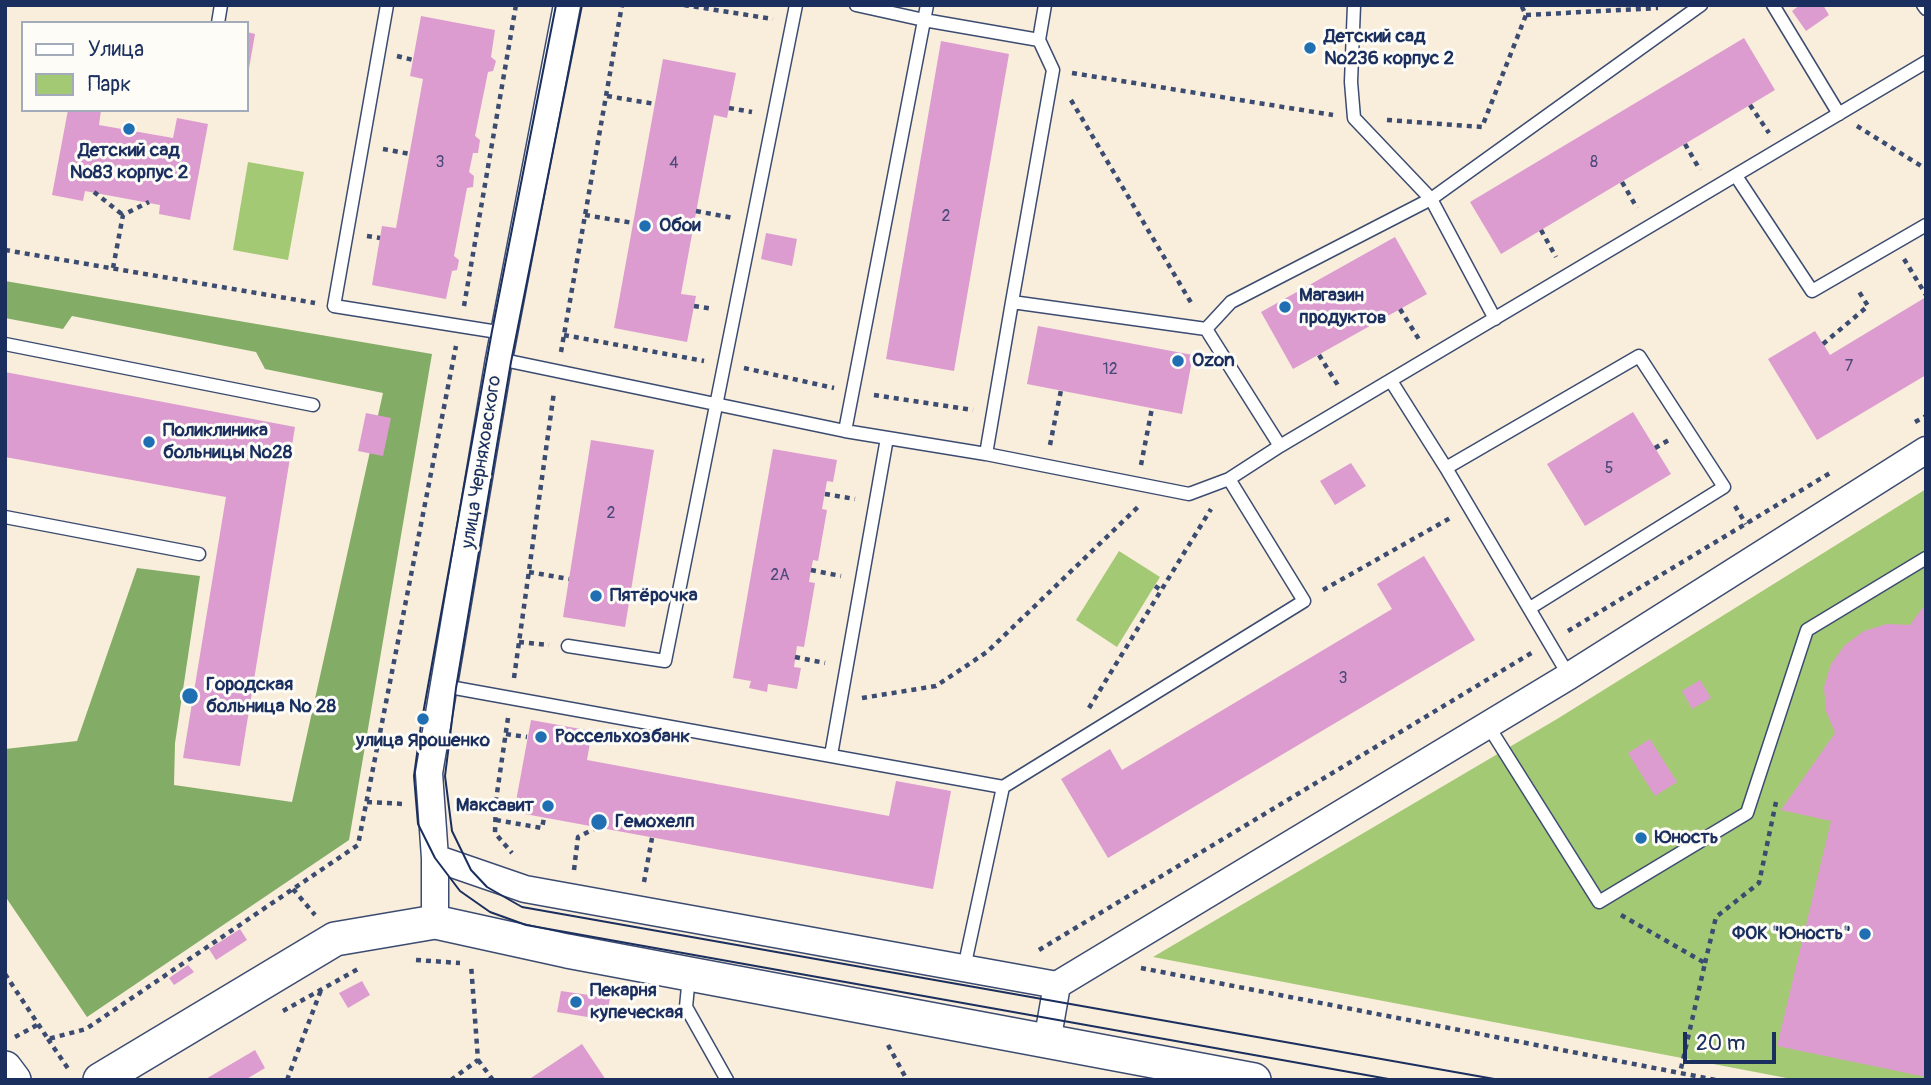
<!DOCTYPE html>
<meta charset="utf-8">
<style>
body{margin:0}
#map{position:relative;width:1931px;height:1085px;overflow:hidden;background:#f9eddc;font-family:Pangolin,sans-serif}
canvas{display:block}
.frame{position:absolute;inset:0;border:7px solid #1b2f5e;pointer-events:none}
.legend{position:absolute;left:21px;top:21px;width:228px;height:91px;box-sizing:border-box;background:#fdfcf7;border:2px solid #a3aaba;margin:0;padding:9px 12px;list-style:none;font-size:21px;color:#1b2f5e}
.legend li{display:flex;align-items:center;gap:14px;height:35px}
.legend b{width:35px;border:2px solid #a3aaba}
.scale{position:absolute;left:1683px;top:1032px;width:93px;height:32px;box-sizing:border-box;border:4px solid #1b2f5e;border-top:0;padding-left:9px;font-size:21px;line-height:24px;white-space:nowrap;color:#1b2f5e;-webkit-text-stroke:5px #fdfcf7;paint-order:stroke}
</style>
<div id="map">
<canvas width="1931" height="1085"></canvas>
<div class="frame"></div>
<ul class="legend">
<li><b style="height:9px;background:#fff"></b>Улица</li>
<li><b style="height:19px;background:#a4c974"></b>Парк</li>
</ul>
<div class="scale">20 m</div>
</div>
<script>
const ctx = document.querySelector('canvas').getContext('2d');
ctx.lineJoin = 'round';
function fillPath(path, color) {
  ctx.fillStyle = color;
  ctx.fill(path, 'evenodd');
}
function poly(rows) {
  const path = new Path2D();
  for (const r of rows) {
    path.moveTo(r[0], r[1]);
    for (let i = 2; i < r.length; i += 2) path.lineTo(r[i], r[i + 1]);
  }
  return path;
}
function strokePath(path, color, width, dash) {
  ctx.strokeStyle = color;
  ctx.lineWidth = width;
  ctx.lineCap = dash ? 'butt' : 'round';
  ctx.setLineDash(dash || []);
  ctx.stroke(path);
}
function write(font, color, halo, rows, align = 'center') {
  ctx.font = font + ' Pangolin,sans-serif';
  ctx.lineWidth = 6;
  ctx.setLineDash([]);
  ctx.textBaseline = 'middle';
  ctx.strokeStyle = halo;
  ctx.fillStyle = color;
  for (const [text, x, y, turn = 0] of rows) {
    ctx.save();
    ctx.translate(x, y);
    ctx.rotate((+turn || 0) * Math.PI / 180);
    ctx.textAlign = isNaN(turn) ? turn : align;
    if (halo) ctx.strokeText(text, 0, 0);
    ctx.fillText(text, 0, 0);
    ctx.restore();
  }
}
fillPath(poly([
 [248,162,304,172,288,260,233,250],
 [1926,489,1926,1080,1797,1080,1153,957,1557,719],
 [1119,551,1160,577,1117,647,1076,620]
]), '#a4c974');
fillPath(poly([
 [5,281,432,354,349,840,87,1017,5,896,5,749,77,741,137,568,200,576,175,743,174,785,292,802,383,393,265,369,256,352,72,316,63,329,5,318]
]), '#83ad66');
fillPath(poly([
 [1800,5,1823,5,1829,15,1806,31,1792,11],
 [421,16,495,30,491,57,496,61,493,71,488,72,475,136,480,140,478,153,473,153,469,172,474,176,473,187,467,188,454,256,459,260,457,270,452,271,446,299,372,285,382,226,396,228,423,79,410,76],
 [247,32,255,34,248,74,247,74],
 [1744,38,1775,90,1501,254,1470,202],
 [941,41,1009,54,954,371,886,359],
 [663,59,736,73,727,118,714,115,681,294,696,296,687,342,614,328],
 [68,110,101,110,99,125,173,138,177,118,208,124,190,220,159,214,160,205,85,191,83,201,52,195],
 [766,233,797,239,792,266,761,259],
 [1395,237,1427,294,1293,369,1261,312],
 [1926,297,1926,375,1817,440,1768,359,1815,331,1830,355],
 [1038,326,1193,355,1182,414,1027,384],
 [5,372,295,427,240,766,183,758,226,497,5,457],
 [1633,412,1671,474,1585,526,1547,464],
 [366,413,391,418,383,456,358,451],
 [591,440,654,450,625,627,563,617],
 [773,449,837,460,833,482,827,481,822,509,827,510,818,561,813,560,811,570,809,582,815,583,804,647,797,646,794,667,801,668,797,689,768,684,767,692,749,688,751,681,733,678],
 [1351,463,1366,486,1335,505,1320,481],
 [1424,556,1475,640,1108,858,1061,779,1110,749,1122,770,1392,609,1377,584],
 [1926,603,1926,1077,1777,1046,1831,821,1781,810,1835,733,1826,711,1824,687,1831,664,1845,645,1864,631,1887,624,1910,625],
 [1700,680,1711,698,1692,709,1682,691],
 [531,720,592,731,587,760,889,816,896,781,951,791,933,889,514,812],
 [1650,739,1677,782,1655,796,1628,753],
 [240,929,247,940,216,960,209,949],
 [188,965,194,972,174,985,169,978],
 [362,981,370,995,348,1008,339,993],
 [561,991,610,998,606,1020,557,1012],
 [582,1044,606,1080,528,1080],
 [255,1050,265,1068,245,1080,204,1080]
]), '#dc9ccf');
const service = poly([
 [387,5,334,306,504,333],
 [856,5,924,20,1039,40],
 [1354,5,1351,82,1354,118,1431,199,1701,5],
 [1773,5,1839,114],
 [1923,5,1926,9],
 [218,23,221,5],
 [1736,176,1812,291,1926,225],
 [1012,302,1053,70,1039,40,1045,5],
 [5,344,313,405],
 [499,359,845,431,986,454,1189,494,1229,479],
 [1391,381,1446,468],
 [845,431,927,5],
 [1280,446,1206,329,1231,302,1431,199,1495,319],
 [986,454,1012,302,1206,329],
 [5,517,199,554],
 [1530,608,1724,487,1639,356,1446,468,1569,676],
 [568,646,665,661,796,5],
 [444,686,1003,787,1304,601,1229,479,1280,446,1926,62],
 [1487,724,1599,902,1747,813,1807,630,1926,558],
 [831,755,887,438],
 [964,968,1003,787],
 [689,976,686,1007,727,1080]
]);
const minor = poly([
 [435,858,525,889,1057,985,1569,676,1926,450],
 [435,922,435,858,429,773,499,359,567,5],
 [1047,1042,1057,985]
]);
const tertiary = poly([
 [5,1068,14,1080],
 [100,1080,335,939,435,922,567,951,1254,1080]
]);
strokePath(service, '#3c4c71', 15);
strokePath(minor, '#3c4c71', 29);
strokePath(tertiary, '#3c4c71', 36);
strokePath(poly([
 [684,5,773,19],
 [1526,15,1658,8],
 [397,56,413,60],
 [1072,73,1333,115],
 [607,96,655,104],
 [1071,100,1193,306],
 [1750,105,1769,133],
 [729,108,752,112],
 [1387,120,1482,127,1526,15,1521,5],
 [1857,126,1926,169],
 [1685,144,1700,170],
 [383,149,410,154],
 [1622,182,1637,208],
 [94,192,123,215],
 [696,211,733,218],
 [585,215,633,223],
 [1541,230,1556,257],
 [367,236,380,238],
 [5,250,315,303],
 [1904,259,1926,295],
 [113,268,123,215,149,202],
 [464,306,516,5],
 [694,306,713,309],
 [1400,309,1420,341],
 [564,335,704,361],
 [1823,344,1868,306,1858,290],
 [561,352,622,5],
 [1319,355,1339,387],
 [744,368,834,388],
 [874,395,973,410],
 [1915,422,1926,416],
 [1050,445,1061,390],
 [1655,448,1669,440],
 [1141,465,1152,408],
 [825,494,855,499],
 [1735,506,1746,524],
 [811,570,841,576],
 [529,572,569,579],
 [1155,586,1161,590],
 [1323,590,1452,517],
 [1568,631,1830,473],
 [519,642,549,645],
 [795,657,825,663],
 [514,678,554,392],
 [862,698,936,686,987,652,1140,505],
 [1089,708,1211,509],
 [508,718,496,800,495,833,512,853],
 [506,734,527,737],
 [367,802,404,804],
 [458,807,496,811],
 [496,820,542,828,544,818],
 [574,870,578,837,598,827],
 [644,882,652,838],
 [293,889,315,915],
 [1621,915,1705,963,1680,1073],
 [1039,950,1533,652],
 [416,960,460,963],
 [1705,963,1716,917,1759,883,1776,802],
 [1141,968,1716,1080],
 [5,974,48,1039,86,1029,358,845,456,346],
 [283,1011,358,969],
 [15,1037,39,1024],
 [48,1039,69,1070],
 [888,1045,907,1080],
 [478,1060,493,1080],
 [287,1080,321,990],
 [451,1080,478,1060,471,964]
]), '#3c4c71', 4.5, [5, 5]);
strokePath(service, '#fff', 12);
strokePath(minor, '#fff', 26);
strokePath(tertiary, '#fff', 33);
strokePath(poly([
 [556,5,492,331,421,725,414,776,418,824,435,858,460,891,490,912,526,925,1394,1080],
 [582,5,511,362,456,688,445,776,452,831,471,870,487,887,522,907,1500,1080]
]), '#1b2f5e', 2);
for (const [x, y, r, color] of [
 [1310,48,7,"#1f6fb2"],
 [129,129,7,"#1f6fb2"],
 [645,226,7,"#1f6fb2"],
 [1285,307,7,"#1f6fb2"],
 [1178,361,7,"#1f6fb2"],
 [149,442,7,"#1f6fb2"],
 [596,596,7,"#1f6fb2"],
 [190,696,9,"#1f6fb2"],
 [423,719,7,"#1f6fb2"],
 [541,737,7,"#1f6fb2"],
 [548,806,7,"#1f6fb2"],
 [599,822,9,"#1f6fb2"],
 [1641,838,7,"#1f6fb2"],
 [1865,934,7,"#1f6fb2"],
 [576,1002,7,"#1f6fb2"]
]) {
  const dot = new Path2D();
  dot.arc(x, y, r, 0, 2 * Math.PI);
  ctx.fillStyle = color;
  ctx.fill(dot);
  strokePath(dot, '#fdfcf7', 2.5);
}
write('16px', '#4b4a7a', null, [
 ["3",440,163],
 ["8",1594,163],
 ["4",674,164],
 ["2",946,217],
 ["7",1849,367],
 ["12",1110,370],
 ["5",1609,469],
 ["2",611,514],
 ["2А",780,576],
 ["3",1343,679]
]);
write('bold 19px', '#1b2f5e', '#fdfcf7', [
 ["Детский сад",1324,37],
 ["№236 корпус 2",1324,59],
 ["Детский сад",129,151,"center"],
 ["№83 корпус 2",129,173,"center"],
 ["Обои",659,226],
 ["Магазин",1299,296],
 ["продуктов",1299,318],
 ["Ozon",1192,361],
 ["Поликлиника",163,431],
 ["больницы №28",163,453],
 ["Пятёрочка",610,596],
 ["Городская",206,685],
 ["больница № 28",206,707],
 ["Россельхозбанк",555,737],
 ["улица Ярошенко",423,741,"center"],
 ["Максавит",534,806,"right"],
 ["Гемохелп",615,822],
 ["Юность",1655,838],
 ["ФОК \"Юность\"",1851,934,"right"],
 ["Пекарня",590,991],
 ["купеческая",590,1013]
], 'left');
write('19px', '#1b2f5e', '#fdfcf7', [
 ["улица Черняховского",482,462,-81]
]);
</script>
